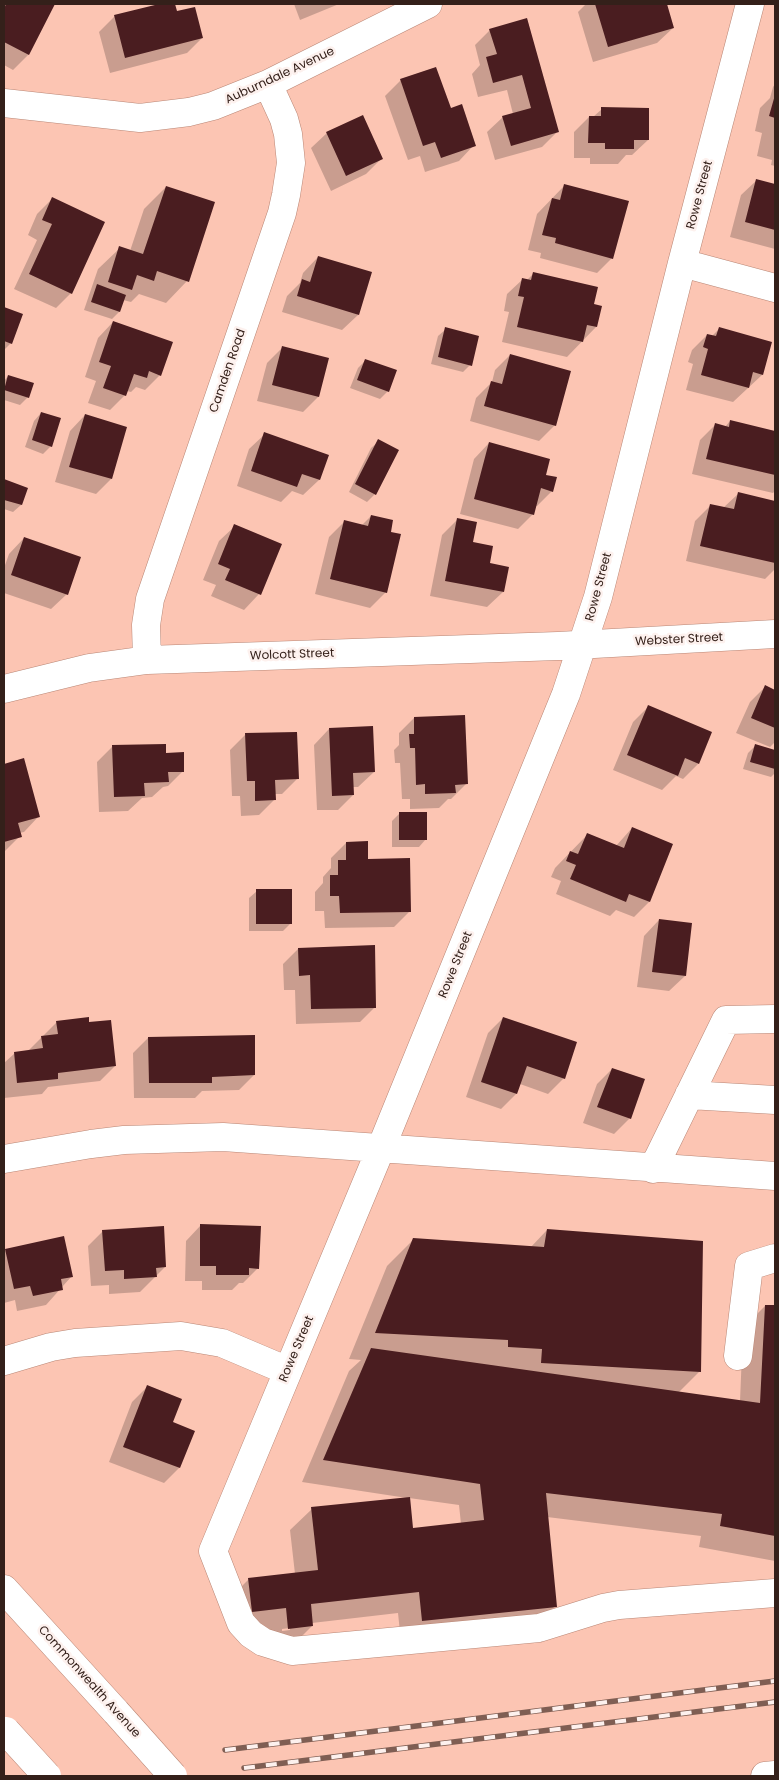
<!DOCTYPE html>
<style>
body{margin:0}
#map{position:relative;width:779px;height:1780px;overflow:hidden;background:#fcc5b3;font-family:Poppins,sans-serif}
canvas{display:block}
.frame{position:absolute;inset:0;border:5px solid #34201a;pointer-events:none}
</style>
<div id="map">
<canvas width="779" height="1780"></canvas>
<div class="frame"></div>
</div>
<script>
const ctx = document.querySelector('canvas').getContext('2d');
ctx.lineJoin = 'round';
function fillPath(path, color) {
  ctx.fillStyle = color;
  ctx.fill(path, 'evenodd');
}
function poly(rows) {
  const path = new Path2D();
  for (const r of rows) {
    path.moveTo(r[0], r[1]);
    for (let i = 2; i < r.length; i += 2) path.lineTo(r[i], r[i + 1]);
  }
  return path;
}
function strokePath(path, color, width, dash) {
  ctx.strokeStyle = color;
  ctx.lineWidth = width;
  ctx.lineCap = dash ? 'butt' : 'round';
  ctx.setLineDash(dash || []);
  ctx.stroke(path);
}
function write(font, color, halo, rows, align = 'center') {
  ctx.font = font + ' Poppins,sans-serif';
  ctx.lineWidth = 5;
  ctx.setLineDash([]);
  ctx.textBaseline = 'middle';
  ctx.strokeStyle = halo;
  ctx.fillStyle = color;
  for (const [text, x, y, turn = 0] of rows) {
    ctx.save();
    ctx.translate(x, y);
    ctx.rotate((+turn || 0) * Math.PI / 180);
    ctx.textAlign = isNaN(turn) ? turn : align;
    if (halo) ctx.strokeText(text, 0, 0);
    ctx.fillText(text, 0, 0);
    ctx.restore();
  }
}
fillPath(poly([
 [4,4,54,4,28,55,13,70,4,65],
 [164,4,174,4,176,13,202,38,187,53,110,73,99,32,115,16],
 [294,4,339,4,300,20],
 [586,4,666,4,673,28,657,43,593,62,578,12],
 [527,19,557,132,542,147,495,160,487,132,503,117,513,114,507,90,478,97,472,74,480,65,475,45,490,30],
 [401,80,450,109,474,145,459,161,425,172,420,156,408,160,385,96],
 [775,84,775,166,771,165,772,160,757,156,762,133,755,131,760,108,770,98,773,87],
 [602,109,648,140,632,155,626,155,618,164,590,164,590,158,574,158,574,132,589,117,593,117],
 [327,133,381,159,366,174,331,191,311,148],
 [757,180,775,185,775,249,730,237,741,195],
 [565,185,612,258,597,273,540,258,541,253,528,250,537,214],
 [166,187,187,281,166,303,139,294,131,302,123,300,119,312,112,319,84,310,98,269,120,248,130,251,144,209],
 [53,198,71,293,56,308,14,289,37,240,28,235,37,214],
 [318,257,358,315,342,330,282,312,287,296,300,283,303,273],
 [533,274,592,305,596,327,567,357,502,342,509,312,504,311,507,294,523,279,527,280],
 [4,308,21,314,11,343,4,350],
 [113,322,160,375,145,390,136,387,131,392,127,391,125,395,110,410,88,403,96,381,85,377,98,338],
 [446,329,470,365,463,372,431,364,438,336],
 [719,329,770,342,762,375,733,402,686,390,693,364,688,362,692,350,707,335,712,336],
 [283,347,328,359,318,397,303,412,257,401,267,363],
 [510,355,555,425,539,441,470,421,476,398,492,382,495,370],
 [366,360,388,391,380,399,350,388,358,368],
 [8,376,28,397,20,405,4,400,4,381],
 [41,413,51,446,43,454,25,447,34,421],
 [85,415,111,479,96,494,55,482,70,431],
 [730,421,775,432,775,491,773,493,692,474,700,440,715,425,725,427],
 [265,434,327,455,319,480,303,495,292,491,281,502,237,486,249,449],
 [379,441,397,451,375,494,367,502,349,492,371,448],
 [489,443,545,475,552,491,537,506,535,506,533,514,518,529,460,514,474,459],
 [4,481,26,489,21,505,13,512,4,509],
 [738,494,775,502,775,569,765,579,686,561,695,521,710,506,723,508],
 [371,516,386,592,370,608,315,594,329,537,344,522,361,526],
 [458,519,472,543,488,564,503,592,487,607,430,596,442,535],
 [235,526,280,545,259,594,244,610,211,596,216,585,203,580,219,541],
 [24,538,67,594,51,609,4,593,4,568,9,554],
 [765,687,775,691,775,742,770,747,736,733,750,702],
 [648,707,698,764,683,779,676,776,662,790,613,770,633,722],
 [414,718,466,784,451,799,448,799,439,808,410,809,410,799,402,799,400,763,395,763,394,750,399,745,399,733],
 [329,729,374,772,358,787,353,787,353,795,338,810,317,810,314,745],
 [245,735,297,779,282,794,274,794,274,800,259,815,241,816,240,796,232,796,230,750],
 [755,746,775,751,775,773,771,777,743,769,748,753],
 [112,747,165,754,183,771,168,786,163,787,152,797,142,798,128,811,99,812,97,762],
 [23,760,39,816,24,832,19,833,20,836,4,852,4,766],
 [400,813,426,839,419,847,392,847,392,821],
 [632,828,672,844,649,902,634,917,616,910,610,916,556,894,561,881,551,877,555,868,588,834,616,846],
 [346,843,366,860,409,912,394,927,325,928,324,911,315,911,315,892,323,883,323,877,331,868,331,858],
 [257,891,291,923,283,931,249,931,249,898],
 [659,920,685,976,669,991,637,987,644,936],
 [298,949,375,1007,360,1022,296,1024,295,990,284,990,283,964],
 [503,1018,564,1078,548,1094,520,1084,516,1094,501,1109,466,1097,488,1033],
 [57,1022,88,1024,115,1066,100,1081,48,1087,42,1094,4,1098,4,1063,15,1053,28,1051],
 [148,1038,254,1075,239,1090,202,1091,195,1098,134,1098,133,1053],
 [612,1069,630,1118,614,1134,583,1123,597,1084],
 [201,1225,258,1268,243,1283,239,1283,232,1290,202,1290,202,1281,185,1281,186,1241],
 [547,1230,700,1371,678,1393,740,1401,743,1328,765,1306,775,1306,775,1561,699,1547,701,1536,547,1517,555,1606,534,1628,401,1642,398,1613,312,1623,312,1626,290,1648,265,1629,231,1633,227,1601,249,1579,295,1574,290,1530,312,1509,407,1498,302,1482,349,1371,361,1360,349,1359,387,1266,414,1239,530,1248],
 [409,1498,459,1505,461,1524,412,1530],
 [290,1628,290,1630,282,1631,282,1629],
 [103,1231,165,1267,140,1292,109,1294,109,1285,91,1286,88,1246],
 [6,1250,71,1277,46,1305,17,1311,15,1300,4,1303,4,1252],
 [147,1387,171,1423,194,1431,179,1468,164,1483,109,1462,132,1402]
]), '#0003');
fillPath(poly([
 [6,4,55,4,29,55,4,42,4,9],
 [159,4,175,4,177,11,195,7,203,38,125,58,114,15],
 [595,4,667,4,674,28,608,47],
 [527,18,559,132,511,146,502,116,531,108,522,75,493,83,486,57,497,54,489,29],
 [436,67,451,108,462,104,476,146,441,158,435,142,423,146,400,79],
 [775,95,775,118,769,116],
 [601,107,649,108,649,140,634,140,634,149,605,149,605,143,588,143,589,116,601,116],
 [363,115,383,159,346,176,326,132],
 [756,179,775,184,775,230,745,222],
 [564,184,629,201,613,259,555,243,556,238,542,235,552,198,560,200],
 [166,186,215,202,189,282,157,271,154,281,137,275,132,290,108,282,119,246,143,254],
 [52,197,105,222,72,294,29,274,52,224,42,220],
 [318,256,372,272,359,315,297,296,302,279,310,282],
 [533,272,598,287,594,304,602,306,597,327,587,325,583,342,517,327,524,297,518,296,522,278,531,280],
 [97,284,126,295,120,312,91,302],
 [4,307,23,314,12,344,4,341],
 [113,321,173,342,161,376,149,371,147,378,134,374,126,396,103,388,111,366,99,362],
 [445,327,479,336,472,366,438,357],
 [719,327,772,342,763,375,753,372,749,388,701,375,708,349,703,347,707,334,716,336],
 [282,346,329,358,319,397,272,385],
 [510,354,571,371,556,426,484,406,491,381,502,384],
 [365,359,397,370,389,392,357,380],
 [8,375,34,383,29,398,4,390],
 [41,412,61,418,52,447,32,440],
 [85,414,127,427,112,479,69,467],
 [730,420,775,431,775,475,706,459,715,423,729,427],
 [264,432,329,455,320,480,302,474,297,487,251,471],
 [378,439,399,450,376,495,355,484],
 [489,442,550,459,546,475,557,477,553,492,541,488,534,515,474,499],
 [4,479,28,488,22,505,4,500],
 [738,492,775,501,775,563,700,546,710,504,734,509],
 [371,515,393,520,391,532,401,534,387,593,330,579,344,520,368,526],
 [457,518,477,522,473,542,493,546,490,563,509,567,504,592,445,581],
 [234,524,282,544,261,595,225,580,230,569,218,564],
 [24,537,81,557,68,595,11,575],
 [765,685,775,690,775,728,751,718],
 [648,705,712,732,699,764,685,758,678,776,627,755],
 [465,715,468,784,455,785,456,793,425,794,425,784,416,785,415,748,410,748,409,734,414,734,414,717],
 [373,726,375,772,353,773,354,795,332,796,329,728],
 [297,732,299,779,275,780,276,800,255,801,255,781,247,781,245,733],
 [166,744,166,753,184,752,184,772,168,772,169,782,144,783,145,796,114,797,112,745],
 [755,744,775,750,775,769,750,762],
 [24,758,40,817,18,823,22,837,4,842,4,764],
 [399,812,427,812,427,840,399,840],
 [632,827,673,844,650,902,629,894,626,902,570,879,576,865,566,861,570,851,578,854,587,833,624,848],
 [368,841,368,859,410,858,411,912,340,913,339,896,330,896,330,875,338,875,338,860,346,860,346,842],
 [256,889,292,889,292,924,256,924],
 [659,919,692,923,686,976,652,972],
 [375,945,376,1008,311,1009,310,975,299,976,298,948],
 [89,1017,89,1022,111,1020,116,1066,58,1073,58,1079,17,1083,14,1052,43,1048,41,1036,58,1034,56,1021],
 [503,1017,577,1042,565,1079,527,1066,517,1094,481,1082],
 [255,1035,255,1075,212,1077,212,1083,149,1083,148,1037],
 [612,1068,645,1079,631,1119,597,1107],
 [200,1224,261,1226,259,1269,249,1268,249,1275,216,1275,216,1266,200,1266],
 [164,1226,166,1267,156,1268,157,1277,124,1279,124,1270,105,1271,102,1230],
 [547,1229,703,1241,701,1372,541,1363,542,1349,508,1347,508,1340,375,1333,413,1238,544,1247],
 [64,1236,73,1277,61,1279,63,1290,33,1296,30,1286,14,1289,5,1249],
 [765,1305,775,1305,775,1536,720,1526,722,1514,546,1493,557,1607,422,1621,419,1592,311,1604,313,1626,288,1629,286,1608,252,1612,248,1578,318,1570,311,1507,410,1497,413,1528,484,1520,480,1484,323,1460,371,1348,760,1403],
 [147,1385,182,1399,173,1422,195,1431,180,1468,123,1447]
]), '#4a1d20');
const minor = poly([
 [750,4,682,263,598,597,566,694,381,1148,213,1551,241,1623,251,1634,263,1642,292,1651,539,1628,603,1608,619,1605,775,1593],
 [4,103,140,118,189,112,213,106,268,84,428,4],
 [682,263,775,288],
 [147,660,146,625,150,599,282,213,286,195,291,163,288,134,284,119,268,84],
 [4,689,89,668,147,660,558,646,775,634],
 [689,1095,775,1100],
 [4,1159,91,1144,124,1140,223,1137,775,1176],
 [653,1169,726,1020,775,1019],
 [738,1356,749,1266,775,1258],
 [4,1361,51,1347,75,1343,181,1336,222,1343,288,1371],
 [4,1589,116,1712]
]);
const highway = poly([
 [765,1776,775,1775]
]);
strokePath(minor, '#b98675', 29);
strokePath(highway, '#b98675', 29);
strokePath(minor, '#fff', 28);
strokePath(highway, '#fff', 28);
const rail = poly([
 [225,1750,775,1681],
 [244,1768,775,1702]
]);
strokePath(rail, '#7f5e53', 5.5);
strokePath(rail, '#fdf1ee', 4, [11]);
const minorBridge = poly([
 [116,1712,173,1776]
]);
const majorBridge = poly([
 [6,1731,47,1776]
]);
strokePath(minorBridge, '#b98675', 29, []);
strokePath(majorBridge, '#b98675', 29, []);
strokePath(minorBridge, '#fff', 28);
strokePath(majorBridge, '#fff', 28);
write('12px', '#34201a', '#fdf1ee', [
 ["Auburndale Avenue",280,76,-25],
 ["Rowe Street",700,195,-75],
 ["Camden Road",228,371,-71],
 ["Rowe Street",599,587,-75],
 ["Webster Street",679,640,-3],
 ["Wolcott Street",292,655,-2],
 ["Rowe Street",456,965,-68],
 ["Rowe Street",297,1349,-67],
 ["Commonwealth Avenue",89,1682,48]
]);
</script>
